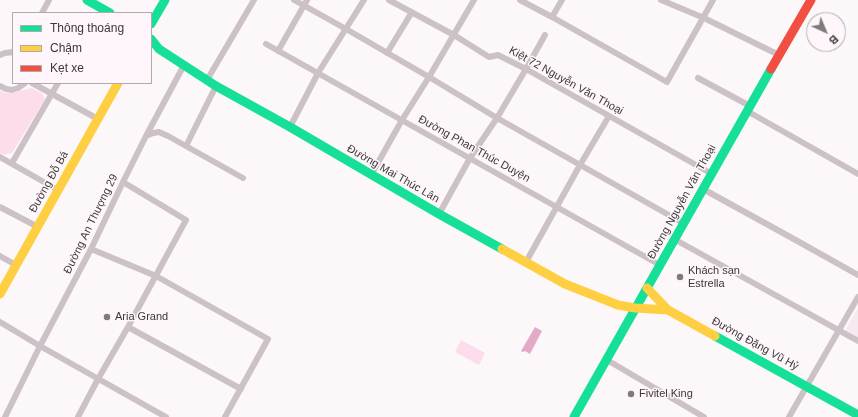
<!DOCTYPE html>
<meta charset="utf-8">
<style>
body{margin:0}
#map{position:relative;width:858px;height:417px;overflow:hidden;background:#fcf8fa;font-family:Arial,sans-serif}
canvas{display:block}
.legend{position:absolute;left:12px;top:12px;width:140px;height:72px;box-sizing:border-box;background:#fef6fa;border:1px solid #b0aaad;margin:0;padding:5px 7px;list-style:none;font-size:12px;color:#3c3739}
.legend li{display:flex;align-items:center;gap:8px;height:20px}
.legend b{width:20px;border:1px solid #b0aaad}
.north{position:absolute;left:806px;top:12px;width:40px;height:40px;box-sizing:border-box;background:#fef6fa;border:1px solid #b0aaad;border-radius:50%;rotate:136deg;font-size:11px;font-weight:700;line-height:16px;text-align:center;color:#3c3739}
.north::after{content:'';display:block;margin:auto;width:14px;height:18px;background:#7f7b7d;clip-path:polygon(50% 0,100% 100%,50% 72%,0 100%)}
</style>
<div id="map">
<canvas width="858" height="417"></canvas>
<ul class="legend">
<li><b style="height:5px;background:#16e098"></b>Thông thoáng</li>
<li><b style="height:5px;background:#ffcf43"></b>Chậm</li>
<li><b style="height:5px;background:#f24e42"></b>Kẹt xe</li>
</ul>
<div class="north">B</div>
</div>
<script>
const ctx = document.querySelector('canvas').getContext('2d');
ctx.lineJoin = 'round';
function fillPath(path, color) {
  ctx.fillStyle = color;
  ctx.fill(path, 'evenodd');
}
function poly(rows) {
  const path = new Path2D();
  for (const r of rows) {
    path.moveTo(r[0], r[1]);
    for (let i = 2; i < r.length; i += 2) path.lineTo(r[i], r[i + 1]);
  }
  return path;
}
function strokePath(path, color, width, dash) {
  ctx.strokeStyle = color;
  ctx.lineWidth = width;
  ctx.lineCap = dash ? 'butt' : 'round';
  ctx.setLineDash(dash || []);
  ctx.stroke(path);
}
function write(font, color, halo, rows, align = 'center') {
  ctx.font = font + ' Arial,sans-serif';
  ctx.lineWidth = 3;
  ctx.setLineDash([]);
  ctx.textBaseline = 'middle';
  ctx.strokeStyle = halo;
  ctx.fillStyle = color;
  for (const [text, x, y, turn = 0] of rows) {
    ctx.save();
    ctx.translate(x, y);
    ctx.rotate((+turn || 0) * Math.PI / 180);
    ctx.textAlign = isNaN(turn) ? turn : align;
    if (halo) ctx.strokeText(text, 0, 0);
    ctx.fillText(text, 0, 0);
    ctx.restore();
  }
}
fillPath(poly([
 [858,307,858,338,845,331]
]), '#f5eaef');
fillPath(poly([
 [31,88,42,93,45,99,12,153,4,155,0,153,0,90,5,93,13,93],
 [461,340,485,353,479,365,455,352]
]), '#fddcec');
fillPath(poly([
 [535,327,542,331,530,354,525,351,523,352,521,351]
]), '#e2aac6');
strokePath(poly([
 [294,0,346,29,429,77,497,118,683,223],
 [389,0,454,35,489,57,498,55,526,69,712,174],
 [520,0,552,17,667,82,713,0],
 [661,0,704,18,779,55],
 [42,13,49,0],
 [552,17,562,0],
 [266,44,660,265],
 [278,51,307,0],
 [387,53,412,12],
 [0,55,5,53,13,52],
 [698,78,750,106],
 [207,80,254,0],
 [32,83,98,119],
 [0,86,6,89,12,90,18,88,25,83],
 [747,111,858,174],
 [290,127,318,73,364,0],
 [146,136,184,65],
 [186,146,216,86],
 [0,157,58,190],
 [12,163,58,83],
 [371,175,402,120,429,77,474,0],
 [703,189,792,238,858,275],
 [0,207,38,227],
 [439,214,470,158,497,118,526,69,545,35],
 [674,239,858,341],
 [91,249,156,276,268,339,225,417],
 [0,256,16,265],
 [526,262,580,165,609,116],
 [0,322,40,346,166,417],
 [128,327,241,389],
 [607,360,704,417],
 [5,417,40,346,91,249,123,182,146,136,153,133,159,132,168,136,243,178],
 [78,417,98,379,128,327,186,220,123,182],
 [789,417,858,297]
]), '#ccc1c6', 6);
strokePath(poly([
 [87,0,110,13],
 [151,24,165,0],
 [151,39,159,49,216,86,290,127,439,214,502,249],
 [715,336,858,415],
 [574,417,771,69]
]), '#16e098', 9);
strokePath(poly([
 [502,249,565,284,618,305,635,308,668,310,715,336],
 [647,288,668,310],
 [0,294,118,83]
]), '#ffcf43', 9);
strokePath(poly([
 [771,69,811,0]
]), '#f24e42', 9);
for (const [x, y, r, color] of [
 [680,277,4,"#7f7b7d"],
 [107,317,4,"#7f7b7d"],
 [631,394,4,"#7f7b7d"]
]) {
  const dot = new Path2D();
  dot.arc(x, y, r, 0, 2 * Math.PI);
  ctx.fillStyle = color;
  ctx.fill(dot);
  strokePath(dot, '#fef6fa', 1.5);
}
write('11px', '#3c3739', '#fef6fa', [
 ["Kiệt 72 Nguyễn Văn Thoại",566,81,29],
 ["Đường Phan Thúc Duyện",474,149,29],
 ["Đường Mai Thúc Lân",393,174,30],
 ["Đường Đỗ Bá",49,182,-61],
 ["Đường Nguyễn Văn Thoại",682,202,-61],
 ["Đường An Thượng 29",91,224,-64],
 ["Đường Đặng Vũ Hỷ",755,344,29]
]);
write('11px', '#3c3739', '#fef6fa', [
 ["Khách sạn",688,271],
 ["Estrella",688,284],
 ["Aria Grand",115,317],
 ["Fivitel King",639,394]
], 'left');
</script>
